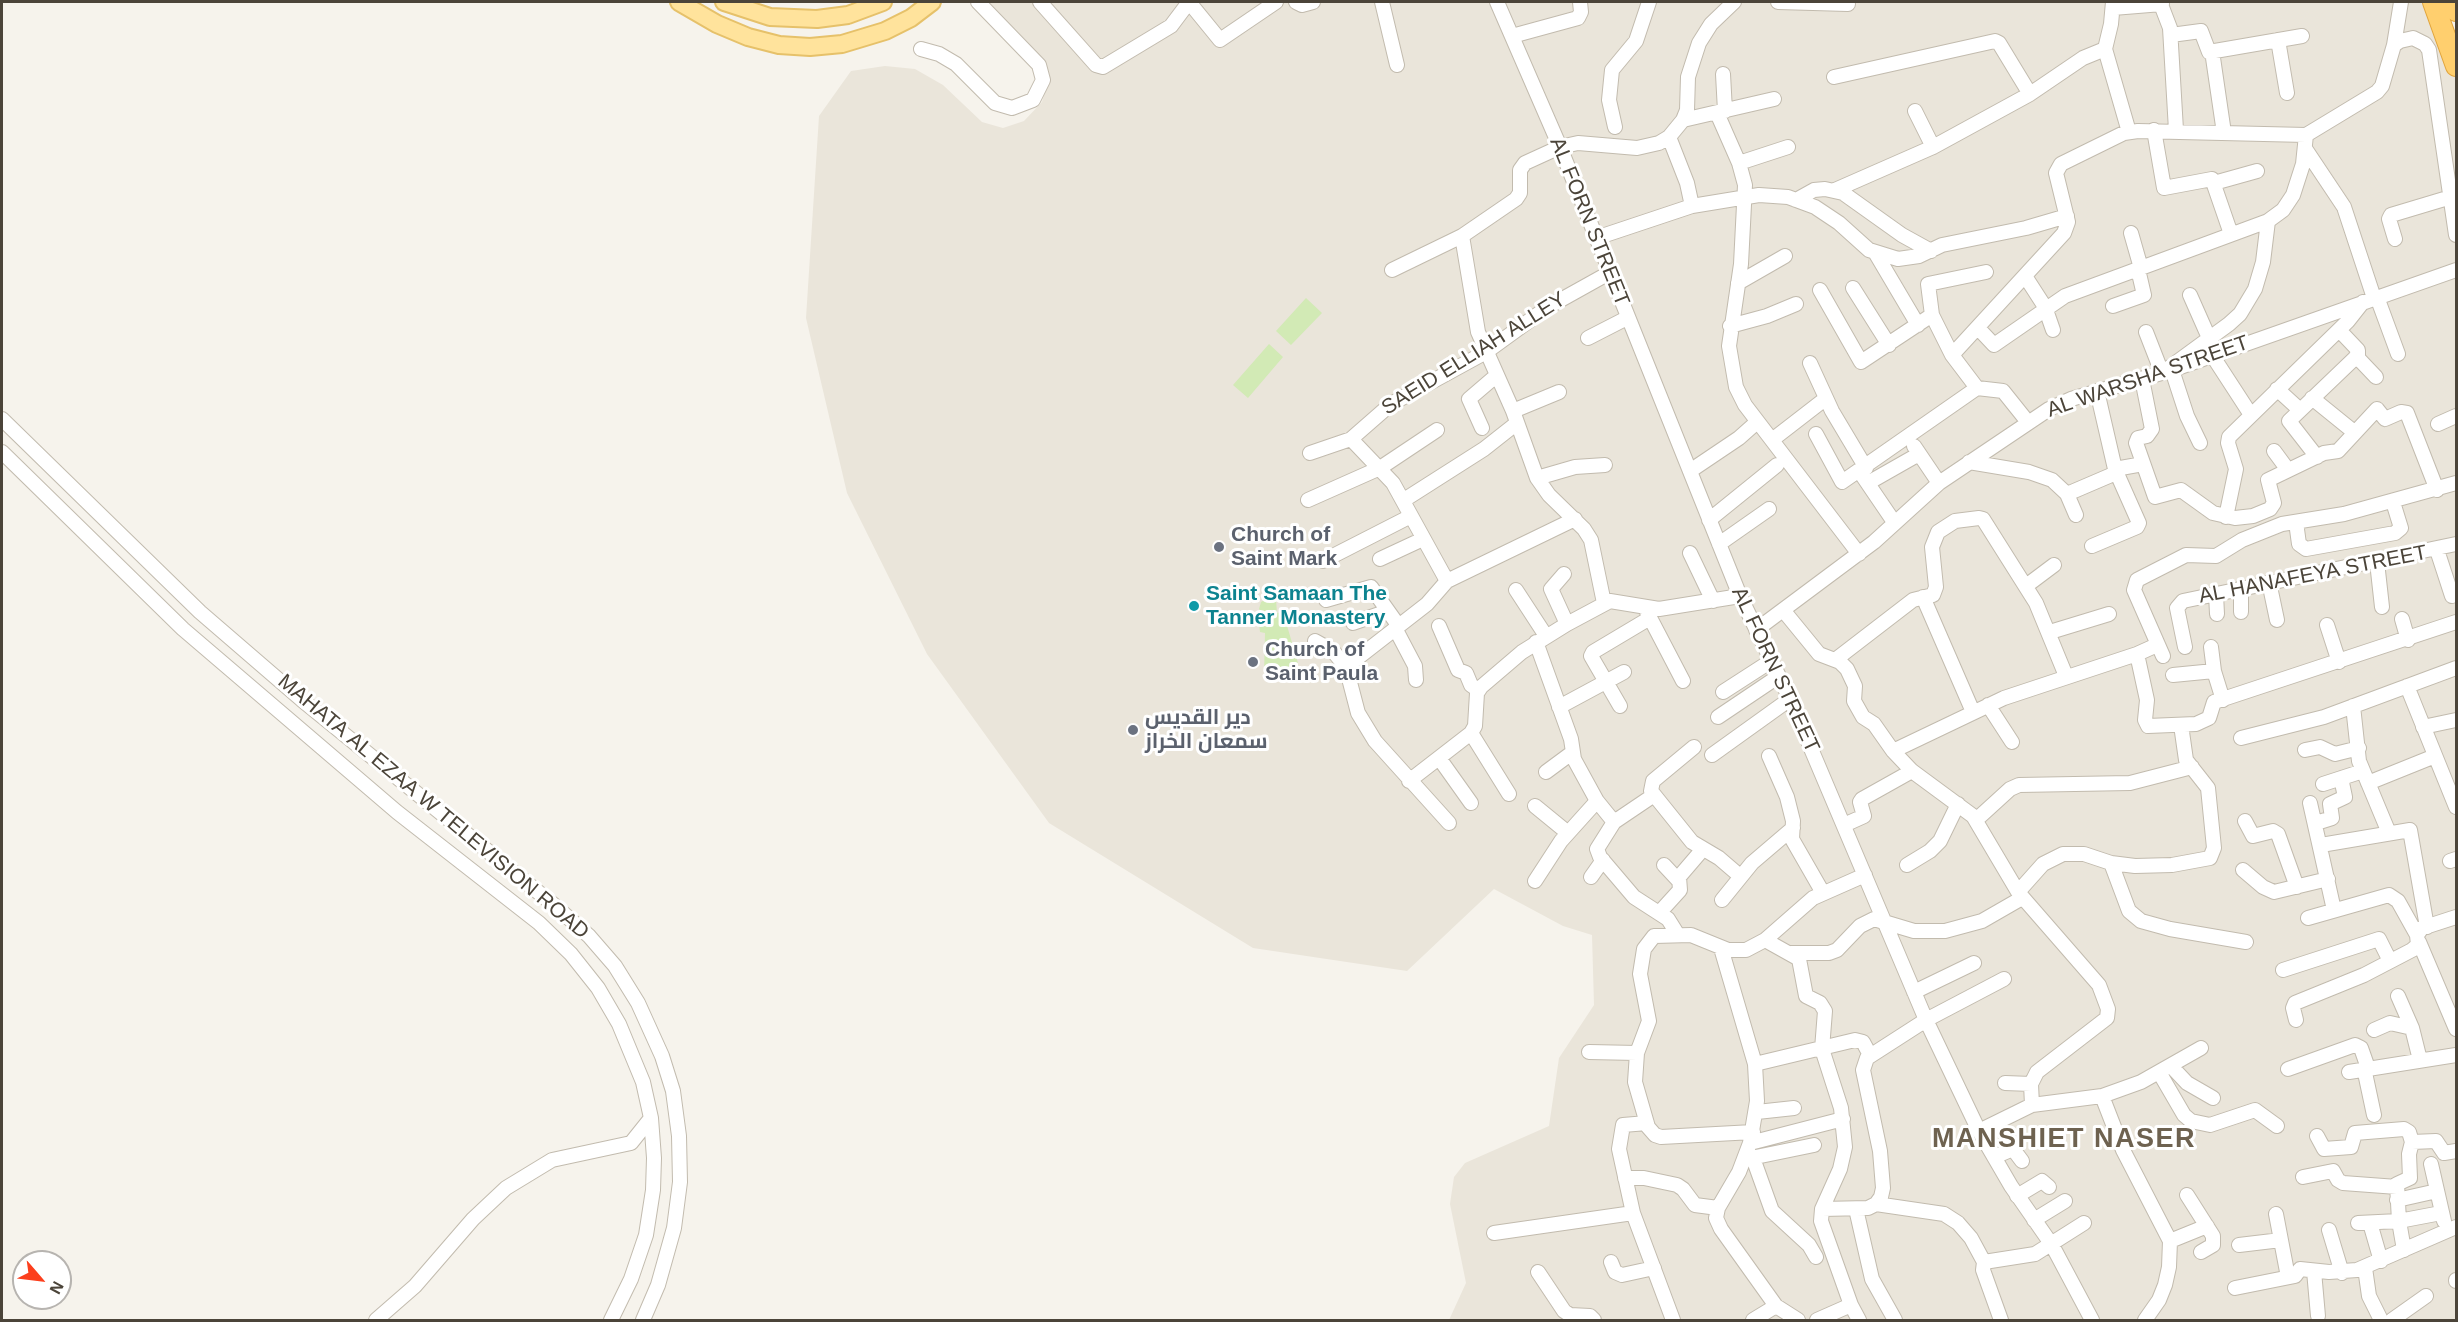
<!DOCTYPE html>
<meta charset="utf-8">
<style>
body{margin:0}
#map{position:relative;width:2458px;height:1322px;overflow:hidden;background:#f6f3ec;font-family:Helvetica,sans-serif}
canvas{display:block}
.frame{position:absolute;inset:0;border:3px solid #4b4439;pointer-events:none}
.north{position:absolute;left:12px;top:1250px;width:60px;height:60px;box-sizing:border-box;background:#fff;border:2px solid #b7b4b0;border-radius:50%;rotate:118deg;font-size:16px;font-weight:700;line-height:24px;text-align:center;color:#4b4439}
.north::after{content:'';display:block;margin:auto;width:21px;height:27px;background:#fc3f1d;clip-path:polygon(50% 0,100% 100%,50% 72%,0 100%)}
</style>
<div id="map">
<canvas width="2458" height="1322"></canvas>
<div class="frame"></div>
<div class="north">N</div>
</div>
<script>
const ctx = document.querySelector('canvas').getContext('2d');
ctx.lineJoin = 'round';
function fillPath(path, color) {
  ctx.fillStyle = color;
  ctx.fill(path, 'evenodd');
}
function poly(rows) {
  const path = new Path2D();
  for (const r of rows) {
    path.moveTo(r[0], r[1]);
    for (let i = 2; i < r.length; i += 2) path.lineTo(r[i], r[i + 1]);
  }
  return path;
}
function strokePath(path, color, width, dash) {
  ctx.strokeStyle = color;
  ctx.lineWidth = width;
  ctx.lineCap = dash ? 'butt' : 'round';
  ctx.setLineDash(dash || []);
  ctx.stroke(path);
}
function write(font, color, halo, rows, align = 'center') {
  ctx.font = font + ' Helvetica,Cairo,sans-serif';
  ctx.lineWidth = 6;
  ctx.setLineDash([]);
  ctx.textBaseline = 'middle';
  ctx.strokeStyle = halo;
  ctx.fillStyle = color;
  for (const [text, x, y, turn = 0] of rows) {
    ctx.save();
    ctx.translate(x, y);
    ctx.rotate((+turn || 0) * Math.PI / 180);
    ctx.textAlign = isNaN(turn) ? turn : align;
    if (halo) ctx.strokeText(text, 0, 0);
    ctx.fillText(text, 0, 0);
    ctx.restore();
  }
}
fillPath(poly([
 [986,2,2445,2,2456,35,2456,1320,1449,1320,1466,1283,1450,1204,1454,1177,1465,1163,1549,1126,1559,1058,1594,1005,1592,935,1563,926,1494,889,1407,971,1253,948,1049,823,927,654,847,493,806,318,819,116,851,71,885,66,915,69,943,85,982,122,1003,128,1024,121,1042,102,1047,86]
]), '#eae5da');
fillPath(poly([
 [1306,298,1322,313,1291,345,1276,331],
 [1269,344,1283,357,1248,398,1233,385],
 [1269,591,1271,599,1276,599,1277,613,1283,612,1298,663,1264,676,1265,633,1260,632,1259,623,1265,616,1259,609,1261,602,1266,599,1266,592]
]), '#d2eab5');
const minor = poly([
 [1040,2,1096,65,1103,67,1171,26,1189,2],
 [1189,2,1220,40,1276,2],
 [1296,2,1302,5,1313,2],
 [1382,2,1397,65],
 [1497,2,1560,147,1740,596,1790,699,1926,1020,1979,1131,2011,1186,2052,1245,2092,1320],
 [1778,2,1848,4],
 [2113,2,2111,24,2105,49,2129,132],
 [2160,2,2170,28,2176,130],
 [2113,8,2162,4],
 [2171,35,2201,31,2209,52,2302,36],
 [1512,36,1578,18,1581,12,1580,2],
 [2278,40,2287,93],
 [2394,45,2400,41,2413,38,2425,44,2429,50,2456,235],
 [921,49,939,54,956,64,995,103,1012,108,1033,100,1043,80,1039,65,978,2],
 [2212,51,2224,133],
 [1723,74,1725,111],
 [1834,77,1995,41,1999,43,2030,94],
 [1915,111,1933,147],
 [1717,113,1739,163,1745,185,1741,264,1729,346,1736,387,1745,405,1859,554],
 [1683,120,1774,99],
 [1615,127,1609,100,1612,70,1636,41,1649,2],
 [2154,130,2164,188,2212,179,2231,234],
 [2306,135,2377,92,2382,86,2394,45,2401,2],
 [1669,137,1687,183,1692,206],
 [2306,150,2344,207,2374,298],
 [1739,163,1788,147],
 [2214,183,2257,171],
 [1835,190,1933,147,2030,94,2083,58,2105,49],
 [1796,200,1814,190,1825,189,1843,193,1902,235,1931,251],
 [2131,233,2141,268],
 [1462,236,1478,332,1513,411,1537,478,1549,495,1584,529,1591,540,1604,603],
 [1596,238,1692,206,1759,195,1788,197,1815,207,1839,223,1869,250,1898,259,1919,256,1942,245,2026,228,2067,216],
 [2395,239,2389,219,2391,215,2451,197],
 [1876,254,1918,325],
 [1392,270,1462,236,1516,199,1520,193,1520,170,1525,163,1560,147,1578,143,1637,148,1659,143,1669,137,1683,120,1687,110,1688,77,1699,43,1711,24,1734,2],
 [1986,272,1928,284,1932,315,1952,355,1977,388,2003,391,2027,421],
 [2025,276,2045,307,2053,330],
 [1738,283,1785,256],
 [1853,288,1889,345],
 [1820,290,1861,362,1932,315],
 [2190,295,2209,338],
 [2377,297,2398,354],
 [2113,306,2144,295,2138,269],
 [1730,326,1767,316,1796,304],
 [1978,328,1994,345,2065,296,2268,221,2283,210,2293,195,2303,164,2306,135],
 [2146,332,2162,373,2229,324,2240,314,2255,289,2263,262,2268,221],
 [1588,338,1627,318],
 [1952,355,2064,233,2068,222,2056,173,2061,164,2124,133,2138,131,2306,135],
 [2212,355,2251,415],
 [2356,356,2376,377],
 [1810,363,1832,411,1866,468],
 [2172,370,2187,416,2200,443],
 [2142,379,2152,429,2147,436,2138,438,2136,443,2155,497,2181,490,2213,513,2235,518,2253,516,2270,509,2274,503,2268,480,2324,453,2338,451,2377,409,2385,419,2401,412,2407,413,2437,490],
 [2277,389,2300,410],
 [2312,398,2354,432],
 [1513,411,1559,392],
 [2,419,200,612,302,700,554,905,589,936,615,966,638,1003,662,1056,673,1091,679,1136,680,1182,674,1228,658,1285,643,1320],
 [2438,424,2456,416],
 [1482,428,1469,399,1497,375],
 [1816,434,1842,482,1977,388],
 [1351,439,1393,483,1447,581],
 [1772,440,1825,399],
 [1914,446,1939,483],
 [2274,451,2288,470],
 [2,452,183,629,397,812,539,923,571,954,598,988,619,1024,643,1082,651,1118,654,1158,653,1190,646,1235,631,1279,611,1320],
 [1310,453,1351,439,1391,404,1486,352,1548,307,1609,273],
 [2317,457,2289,421,2358,355,2358,350,2339,330],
 [1969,462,2029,472,2052,480,2067,494,2076,515],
 [2115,469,2143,464],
 [1690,471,1739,438,1757,422],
 [1860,472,1894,522],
 [1537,478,1575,467,1605,465],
 [1868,483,1919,454],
 [2067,494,2116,473],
 [1308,500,1380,468,1437,430],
 [1404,500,1484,449,1517,423],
 [2226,517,2236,469,2228,443,2229,437,2348,321,2363,302],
 [1709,520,1777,465],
 [2296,522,2299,544,2306,549,2395,533,2401,528,2393,502],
 [1719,544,1769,509],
 [2092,546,2137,527,2139,523,2115,469,2097,391],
 [2437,550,2452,596],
 [1690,553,1713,601],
 [1380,559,1423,539],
 [1323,561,1411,516],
 [2377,562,2382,607],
 [1564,574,1551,589,1567,624],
 [2269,582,2277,620],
 [2026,586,2054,565],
 [2241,588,2241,612],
 [1516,590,1546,636],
 [2216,594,2217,614],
 [1923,597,1973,712],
 [1326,600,1371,587,1398,625],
 [1783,610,1819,654,1840,662,1847,669,1855,686,1854,701,1863,717,1874,724,1893,751,1912,771,1973,816,2018,892,2099,985,2108,1009,2107,1018,2037,1072,2031,1084,2032,1105],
 [1647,612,1683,681],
 [2402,619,2408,640],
 [1353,623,1388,611],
 [2327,625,2339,662],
 [1439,626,1458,670,1466,673,1471,685,1478,690],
 [1395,628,1415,666,1416,680],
 [1756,630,1874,542,1939,483,2049,409,2071,399,2172,370,2456,270],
 [2050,632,2109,614],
 [1315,641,1333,651,1346,667,1358,713,1375,741,1449,823],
 [1536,642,1571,739,1574,759,1597,801,1614,822],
 [2185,647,2177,608,2183,601,2456,544],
 [2211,647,2214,671,2223,700],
 [2137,654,2147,700,2145,720,2148,726,2196,724,2209,718,2214,702,2456,622],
 [2163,656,2134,590,2137,580,2186,555,2216,556,2242,540,2282,524,2344,514,2456,483],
 [1835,660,1913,600,1933,595,1936,587,1932,547,1938,532,1955,521,1979,518,1983,519,2036,603,2066,676],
 [1346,667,1427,604,1447,581,1575,519],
 [2173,675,2214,671],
 [2407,686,2456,807],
 [1723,692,1771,661],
 [1988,705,2012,742],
 [1620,706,1591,656,1593,652,1650,618],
 [2353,706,2359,761,2389,833],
 [1559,707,1624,672],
 [1718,717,1779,676],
 [2423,727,2456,720],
 [1471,733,1509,794],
 [2241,738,2324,717,2456,668],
 [1694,747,1653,781,1651,791,1692,842,1719,858,1740,876],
 [2305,750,2320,747,2335,754,2359,748],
 [1893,751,2004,698,2137,654,2157,645],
 [1712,755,1790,699],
 [1769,756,1787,797,1793,821,1792,839,1823,893],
 [1439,758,1471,803],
 [1546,772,1573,752],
 [1409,781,1471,733,1475,726,1477,693,1481,687,1522,652,1567,624,1610,601,1659,609,1740,596],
 [2368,783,2435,756],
 [2323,784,2363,771],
 [1654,795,1614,822,1597,849,1600,857,1634,897,1668,919,1678,935],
 [2310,803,2334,910],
 [1535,806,1568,833],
 [1976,820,2010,789,2019,785,2130,783,2192,767],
 [2245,821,2253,836,2273,831,2278,834,2297,887],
 [2316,823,2332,818,2330,804,2345,797,2341,778],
 [1844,825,1864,816,1860,802,1862,799,1912,771],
 [2321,845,2410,830,2427,927],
 [2450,861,2456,859],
 [2111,863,2129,911,2141,921,2170,929,2246,942],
 [1664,865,1678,880],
 [1907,865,1930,851,1940,841,1958,804],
 [2243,870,2263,887,2274,892,2328,879],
 [1591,877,1603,860],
 [1535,881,1561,841,1597,801],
 [2018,892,2043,864,2063,854,2084,854,2111,863,2135,866,2172,865,2210,858,2214,848,2208,788,2186,760,2181,725],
 [1722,900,1752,863,1793,828],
 [1660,912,1680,890,1679,877,1703,849],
 [2308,918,2389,895,2398,901,2417,935],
 [1765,940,1799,959,1806,996,1820,1003,1825,1011,1822,1049,1841,1108,1845,1147,1840,1169,1822,1209,1821,1221,1851,1305,1859,1320],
 [2419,942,2456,1029],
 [1721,948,1755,1064,1757,1101,1750,1143,1739,1172,1718,1208,1716,1218,1721,1229,1776,1306,1798,1320],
 [1791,953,1829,953,1837,950,1860,926,1874,919,1914,931,1945,931,1982,921,2022,898],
 [2283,970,2379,939,2390,961],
 [1914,992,1974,963],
 [2398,996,2412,1028,2420,1060],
 [2296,1020,2293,1008,2295,1003,2364,975,2412,950,2418,945,2417,935,2422,928,2456,917],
 [2374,1030,2390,1023,2412,1028],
 [1589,1052,1637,1053],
 [1755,1064,1855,1040,1863,1042,1870,1055],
 [2171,1066,2187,1083,2213,1098],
 [2364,1068,2374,1115],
 [2288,1069,2355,1045,2361,1048,2368,1068],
 [2159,1072,2184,1115,2191,1121,2210,1125,2255,1110,2277,1126],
 [2349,1072,2456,1055],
 [2005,1083,2031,1084],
 [2102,1096,2123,1150,2170,1241,2169,1267,2165,1285,2159,1300,2145,1320],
 [1757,1112,1794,1108],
 [1647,1123,1623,1125,1619,1149,1633,1213,1673,1320],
 [1979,1131,2032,1105,2102,1096,2141,1082,2201,1048],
 [1753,1132,1661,1137,1655,1135,1648,1127,1635,1082,1637,1053,1649,1021,1640,974,1644,949,1654,936,1691,935,1728,950,1746,950,1765,940,1813,898,1865,875],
 [2317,1136,2324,1149,2351,1147,2355,1133,2404,1129,2409,1132,2412,1142,2436,1141,2444,1153,2456,1151],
 [1750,1143,1843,1119],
 [1994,1157,2013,1149,2022,1161],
 [1753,1158,1772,1211,1809,1245,1816,1257],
 [1746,1159,1814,1145],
 [2431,1164,2444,1221],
 [2303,1177,2333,1171,2338,1180,2343,1183,2397,1187],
 [1625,1178,1644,1178,1677,1185,1683,1189,1695,1205,1718,1208],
 [2187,1195,2213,1236,2213,1245,2201,1252],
 [2017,1196,2042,1181,2049,1187],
 [2397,1200,2437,1191],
 [1876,1204,1944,1214,1958,1223,1971,1238,1984,1262],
 [1822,1209,1868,1208,1876,1204,1881,1197,1883,1188,1880,1151,1863,1070,1867,1058,1926,1020,2004,979],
 [1856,1209,1872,1279,1895,1320],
 [2276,1214,2288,1277],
 [2034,1220,2065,1201],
 [2358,1223,2399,1221,2441,1213],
 [2370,1223,2381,1261],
 [2329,1230,2342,1273],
 [1494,1233,1633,1213],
 [2170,1241,2207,1226],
 [2239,1245,2281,1240],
 [2404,1250,2399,1221,2397,1184,2410,1178,2409,1154,2412,1142],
 [1611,1262,1615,1272,1622,1275,1654,1268],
 [2365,1268,2369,1296,2381,1320],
 [2314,1271,2318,1316],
 [1538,1272,1564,1311,1570,1315,1590,1316,1594,1320],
 [2456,1280,2456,1281],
 [2235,1288,2295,1276,2300,1269,2329,1272,2357,1270,2456,1227],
 [376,1320,415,1286,473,1219,506,1188,552,1160,631,1143,651,1118],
 [1753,1320,1776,1306],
 [1817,1320,1851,1305],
 [2001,1320,1983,1270,1984,1262,2035,1254,2084,1223],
 [2392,1320,2426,1296]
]);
const major = poly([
 [679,2,717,24,748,37,779,45,810,47,842,44,885,31,911,18,932,2],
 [724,2,770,17,817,19,848,15,883,2]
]);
const highway = poly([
 [2433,2,2456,66],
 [2453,2,2456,11]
]);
strokePath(minor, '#c2bbae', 16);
strokePath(major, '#e6c16a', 20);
strokePath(highway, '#e0a43c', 22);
strokePath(minor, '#fff', 14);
strokePath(major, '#ffe39c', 16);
strokePath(highway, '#ffcf6e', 20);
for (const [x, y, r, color] of [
 [1219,547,6,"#6b7280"],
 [1194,606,6,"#0f9aa8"],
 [1253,662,6,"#6b7280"],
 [1133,730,6,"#6b7280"]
]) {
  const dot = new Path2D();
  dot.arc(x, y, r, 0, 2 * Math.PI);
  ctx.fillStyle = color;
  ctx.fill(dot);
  strokePath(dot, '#fff', 2);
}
write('21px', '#4b4439', '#fff', [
 ["AL FORN STREET",1589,222,68],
 ["SAEID ELLIAH ALLEY",1474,354,-32],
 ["AL WARSHA STREET",2148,377,-19],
 ["AL HANAFEYA STREET",2313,575,-11],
 ["AL FORN STREET",1775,670,65],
 ["MAHATA AL EZAA W TELEVISION ROAD",433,807,40]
]);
write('bold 21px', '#5b616d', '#fff', [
 ["Church of",1231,535],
 ["Saint Mark",1231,559],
 ["Church of",1265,650],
 ["Saint Paula",1265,674],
 ["دير القديس",1145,718],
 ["سمعان الخراز",1145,742]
], 'left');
write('bold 21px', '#0d838f', '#fff', [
 ["Saint Samaan The",1206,594],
 ["Tanner Monastery",1206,618]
], 'left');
ctx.letterSpacing = '1.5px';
write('bold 27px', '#6e6250', '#fff', [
 ["MANSHIET NASER",2064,1140]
]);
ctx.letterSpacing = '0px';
</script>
